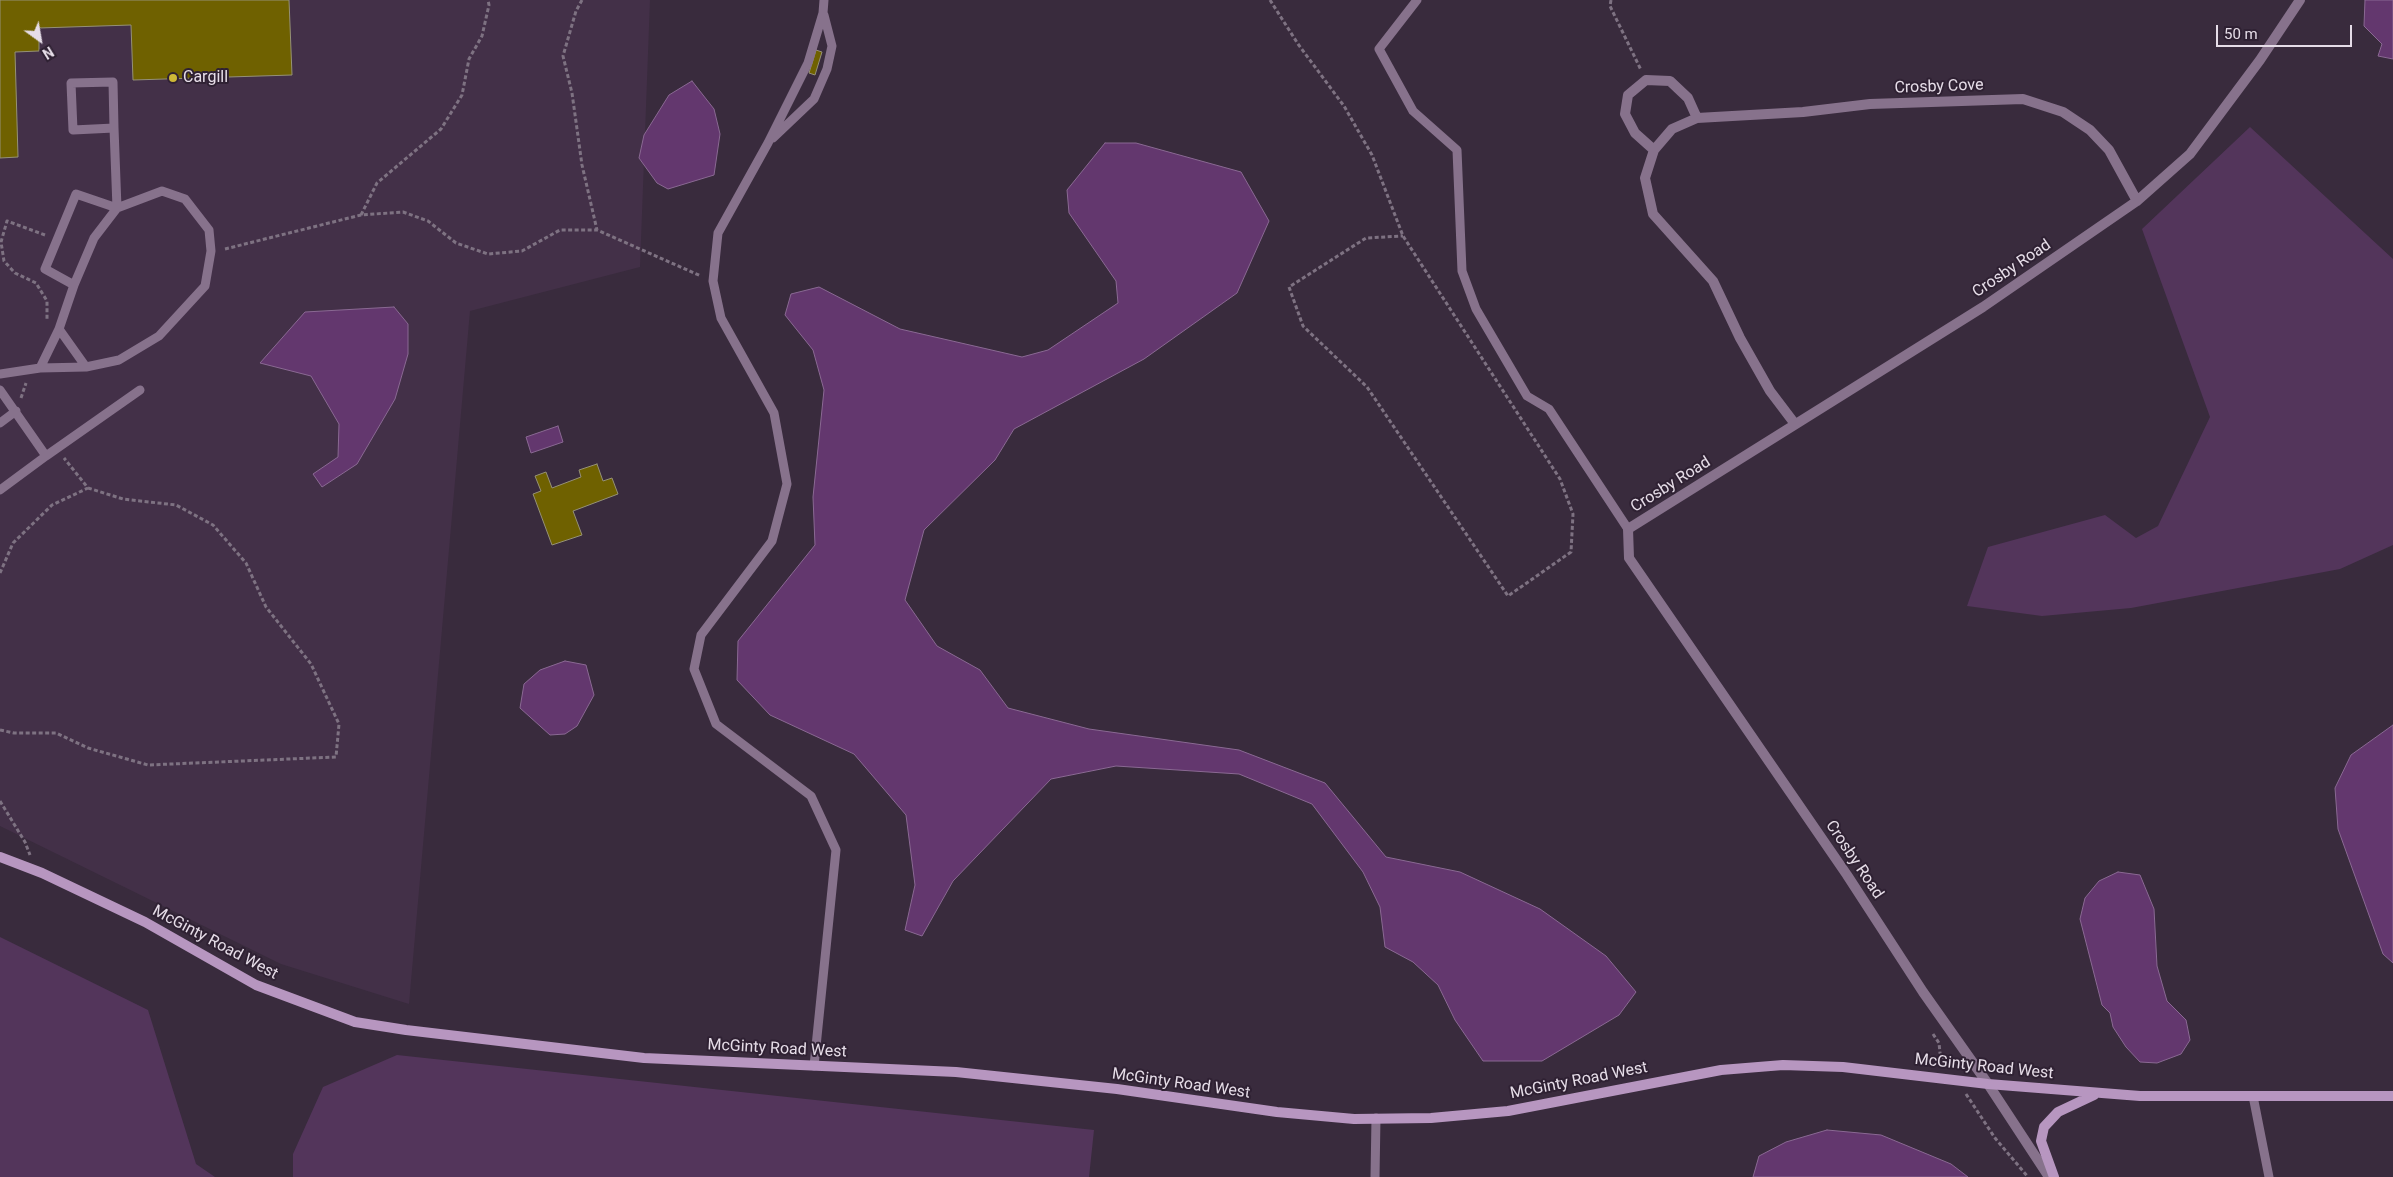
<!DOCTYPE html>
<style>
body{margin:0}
#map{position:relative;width:2393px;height:1177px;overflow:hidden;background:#392b3d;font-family:Roboto,sans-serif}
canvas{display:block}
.north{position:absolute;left:15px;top:15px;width:50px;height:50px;-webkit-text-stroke:4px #2f2133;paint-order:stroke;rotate:148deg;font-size:14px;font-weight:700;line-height:20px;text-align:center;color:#e6dde8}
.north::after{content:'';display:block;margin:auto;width:18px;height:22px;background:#e6dde8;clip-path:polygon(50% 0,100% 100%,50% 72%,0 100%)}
.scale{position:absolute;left:2216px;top:25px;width:136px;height:22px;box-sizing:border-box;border:2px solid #e6dde8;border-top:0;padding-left:6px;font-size:15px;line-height:18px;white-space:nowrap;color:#e6dde8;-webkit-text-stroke:4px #2f2133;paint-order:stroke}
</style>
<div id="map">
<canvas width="2393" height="1177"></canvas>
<div class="north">N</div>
<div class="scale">50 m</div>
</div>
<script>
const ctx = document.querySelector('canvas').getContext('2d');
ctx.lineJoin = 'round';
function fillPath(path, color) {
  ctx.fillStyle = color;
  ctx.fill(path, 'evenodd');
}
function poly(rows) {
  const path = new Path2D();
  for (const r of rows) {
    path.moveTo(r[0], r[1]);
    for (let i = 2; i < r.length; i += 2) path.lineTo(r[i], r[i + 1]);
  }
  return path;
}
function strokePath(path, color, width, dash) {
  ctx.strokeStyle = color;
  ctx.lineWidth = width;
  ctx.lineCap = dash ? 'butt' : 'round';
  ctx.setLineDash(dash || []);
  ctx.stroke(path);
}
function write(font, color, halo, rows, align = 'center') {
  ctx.font = font + ' Roboto,sans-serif';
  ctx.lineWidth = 4;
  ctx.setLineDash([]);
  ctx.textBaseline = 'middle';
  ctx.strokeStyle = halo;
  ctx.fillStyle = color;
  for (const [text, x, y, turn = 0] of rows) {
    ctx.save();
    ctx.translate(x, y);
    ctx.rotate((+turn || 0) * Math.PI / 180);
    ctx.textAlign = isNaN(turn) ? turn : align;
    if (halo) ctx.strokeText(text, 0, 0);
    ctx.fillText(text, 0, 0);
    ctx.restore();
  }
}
fillPath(poly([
 [0,0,650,0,640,267,470,311,409,1004,281,964,0,826]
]), '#433048');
fillPath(poly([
 [2250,127,2393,259,2393,545,2340,569,2131,608,2042,616,1967,606,1988,547,2105,515,2136,538,2158,526,2210,417,2142,229],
 [0,937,148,1010,196,1164,215,1177,0,1177],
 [397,1055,1094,1130,1089,1177,293,1177,293,1154,323,1087]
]), '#53355b');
const water = poly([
 [2365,0,2393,0,2393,59,2378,56,2382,44,2364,26,2365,0],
 [692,81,714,109,720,134,714,175,668,189,657,183,639,158,644,135,669,95,692,81],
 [1105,143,1136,143,1241,172,1269,221,1237,293,1144,359,1014,429,995,460,924,530,905,600,937,646,980,670,1008,708,1089,729,1239,750,1325,783,1386,857,1460,872,1540,909,1606,956,1636,992,1619,1015,1542,1061,1483,1061,1455,1020,1438,985,1413,962,1385,947,1380,907,1363,872,1312,804,1239,774,1116,766,1051,779,953,881,922,936,905,930,915,885,906,815,854,754,770,715,737,680,738,641,815,545,813,497,824,390,813,350,785,315,791,294,819,287,900,329,1022,357,1048,350,1118,303,1116,281,1069,213,1067,190,1105,143],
 [394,307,408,324,408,354,395,399,357,464,322,487,313,474,338,457,339,424,311,376,260,363,305,312,394,307],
 [558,426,563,442,531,453,526,437,558,426],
 [565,661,586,665,594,695,577,726,565,734,550,735,520,708,524,684,540,670,565,661],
 [2393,725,2393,963,2383,954,2338,829,2335,788,2351,755,2393,725],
 [2118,872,2140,875,2154,909,2157,966,2167,1001,2186,1020,2190,1040,2181,1054,2157,1063,2140,1062,2126,1047,2113,1027,2110,1013,2102,1005,2080,919,2085,898,2099,881,2118,872],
 [1827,1130,1881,1135,1951,1164,1968,1177,1753,1177,1759,1156,1786,1142,1827,1130]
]);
fillPath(water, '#63376e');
strokePath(water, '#8a6993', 1);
const building = poly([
 [0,0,289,0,292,75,133,80,131,25,39,28,39,51,15,52,18,157,0,158,0,0],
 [816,50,822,52,815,75,809,73,816,50],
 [597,464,603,481,612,478,618,494,573,511,582,535,552,545,533,494,541,491,535,476,546,472,552,488,581,477,579,470,597,464]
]);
fillPath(building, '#6f6100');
strokePath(building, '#959177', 1);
strokePath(poly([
 [582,0,576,11,563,56,572,93,582,165,597,230],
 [1270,0,1298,44,1344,106,1372,155,1403,236,1560,479,1573,514,1571,552,1508,596,1367,387,1303,326,1289,287,1366,238,1403,236],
 [1611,0,1610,6,1641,70],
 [361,215,377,183,441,129,462,95,469,59,482,36,489,5,488,0],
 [45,235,7,221,1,242,4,261,15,273,36,283,47,301,47,320],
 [225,249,361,215,403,212,428,221,456,243,488,254,522,251,560,230,597,230,701,276],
 [21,398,26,383],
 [0,573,13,543,52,505,88,488,64,458],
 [0,730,14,733,56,733,88,748,148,765,336,757,339,724,311,664,266,607,246,563,213,525,176,505,123,499,88,488],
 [0,801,25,842,30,855],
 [1933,1034,1939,1043,1940,1053,1948,1066],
 [1966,1094,1995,1138,2028,1177]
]), '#7e7282', 3, [4, 2.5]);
strokePath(poly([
 [1417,0,1379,49,1413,111,1457,150,1462,271,1476,309,1527,396,1549,409,1628,529],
 [773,138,814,99,827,69,832,46,824,15],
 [74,285,45,269,76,194,117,208,114,128,113,82,71,83,73,130,114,128],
 [59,329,86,367],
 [0,374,40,368,86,367,119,360,159,336,205,286,211,251,209,230,185,199,162,191,117,208,94,238,74,285,59,329,40,368],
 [0,390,46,456,0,490],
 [0,423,16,411],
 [46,456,140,390],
 [814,1066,836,850,811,796,716,724,694,669,701,635,772,541,787,484,774,413,721,318,713,281,718,233,768,143,808,63,823,13,824,0],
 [2253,1096,2269,1177],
 [1375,1177,1376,1118]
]), '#87728c', 9);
strokePath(poly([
 [1654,150,1635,133,1625,114,1628,95,1646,80,1670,81,1688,98,1697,118],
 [1795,424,1770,391,1740,338,1713,281,1653,214,1645,178,1654,150,1672,129,1697,118,1803,112,1870,104,2023,99,2063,112,2090,130,2109,150,2137,201],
 [1988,1084,1923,992,1847,875,1629,558,1628,529,1983,307,2137,201,2190,154,2260,60,2300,0]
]), '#87728c', 10);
strokePath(poly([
 [1988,1084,2049,1177]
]), '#87728c', 10);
strokePath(poly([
 [0,857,42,873,145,922,256,985,355,1022,406,1030,644,1058,956,1072,1117,1089,1277,1112,1354,1119,1431,1118,1508,1111,1721,1070,1783,1065,1843,1067,1988,1084,2140,1096,2393,1096],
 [2054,1177,2041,1141,2044,1127,2058,1112,2094,1095]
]), '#b796c0', 10);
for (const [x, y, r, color] of [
 [173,78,5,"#ceb837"]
]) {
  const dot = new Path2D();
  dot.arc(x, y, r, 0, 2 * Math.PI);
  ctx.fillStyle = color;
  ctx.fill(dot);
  strokePath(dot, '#2f2133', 2);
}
write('16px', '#e6dde8', '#2f2133', [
 ["Cargill",183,78]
], 'left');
write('16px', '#e6dde8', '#2f2133', [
 ["Crosby Cove",1939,87,-2],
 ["Crosby Road",2012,269,-34],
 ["Crosby Road",1671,485,-32],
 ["Crosby Road",1854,860,56],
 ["McGinty Road West",215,943,28],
 ["McGinty Road West",777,1049,3],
 ["McGinty Road West",1984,1067,6],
 ["McGinty Road West",1579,1081,-11],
 ["McGinty Road West",1181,1084,8]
]);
</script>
